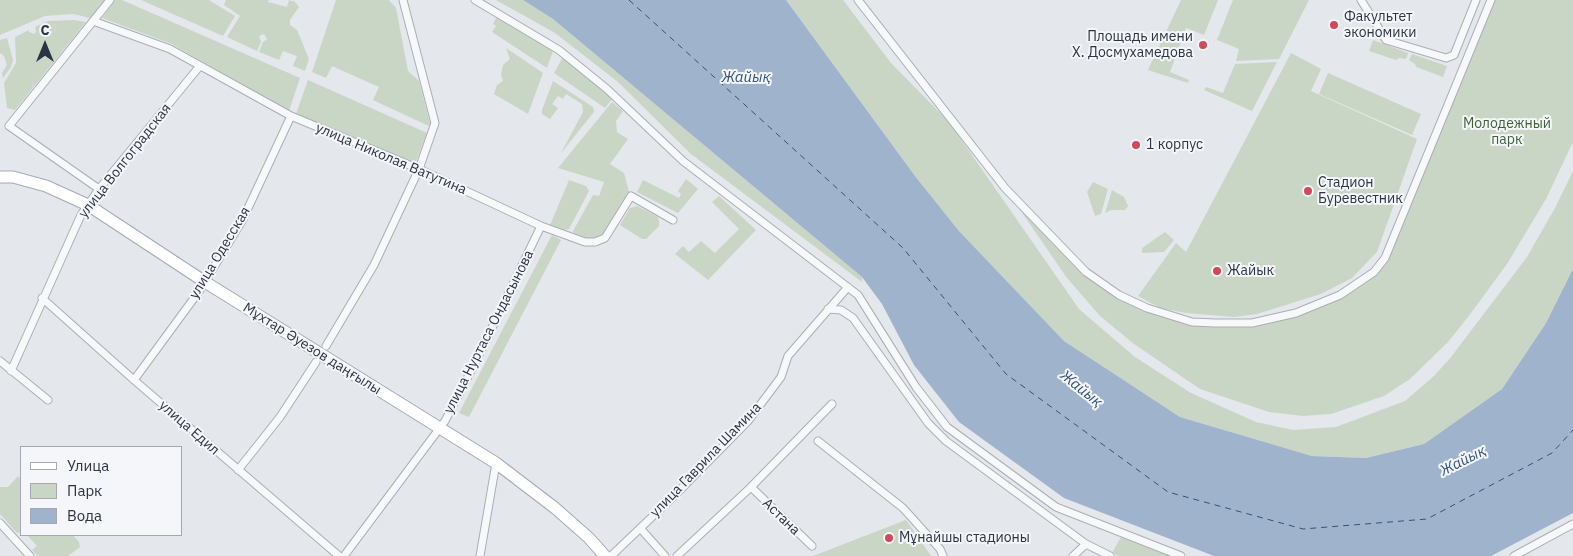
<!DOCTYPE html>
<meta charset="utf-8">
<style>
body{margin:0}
#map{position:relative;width:1573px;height:556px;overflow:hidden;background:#e4e7ec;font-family:"IBM Plex Sans",sans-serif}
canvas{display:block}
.legend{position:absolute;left:20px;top:446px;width:162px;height:90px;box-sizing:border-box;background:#f4f6f9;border:1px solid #a4a8b1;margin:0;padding:6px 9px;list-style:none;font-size:15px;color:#2b3445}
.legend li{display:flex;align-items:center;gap:10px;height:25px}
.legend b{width:25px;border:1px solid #a4a8b1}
.north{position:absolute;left:20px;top:20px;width:50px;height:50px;-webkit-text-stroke:4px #f4f6f9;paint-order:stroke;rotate:0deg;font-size:14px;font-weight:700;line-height:20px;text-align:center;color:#2b3445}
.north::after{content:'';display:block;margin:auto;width:18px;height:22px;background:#2b3445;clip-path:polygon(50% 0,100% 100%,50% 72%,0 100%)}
</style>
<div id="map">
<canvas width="1573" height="556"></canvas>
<ul class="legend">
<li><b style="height:6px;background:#fff"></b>Улица</li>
<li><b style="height:14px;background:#c9d6c5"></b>Парк</li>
<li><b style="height:14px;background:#9fb4cc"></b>Вода</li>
</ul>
<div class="north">С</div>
</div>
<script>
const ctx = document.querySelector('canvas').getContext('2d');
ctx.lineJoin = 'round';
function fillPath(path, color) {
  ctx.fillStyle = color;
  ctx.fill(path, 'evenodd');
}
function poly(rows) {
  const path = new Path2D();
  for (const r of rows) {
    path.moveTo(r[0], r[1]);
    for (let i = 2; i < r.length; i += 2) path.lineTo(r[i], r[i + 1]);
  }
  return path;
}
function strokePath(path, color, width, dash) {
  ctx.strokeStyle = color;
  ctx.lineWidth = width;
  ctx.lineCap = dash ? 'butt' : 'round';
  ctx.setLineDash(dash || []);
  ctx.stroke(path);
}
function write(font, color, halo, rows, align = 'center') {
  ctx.font = font + ' "IBM Plex Sans",sans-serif';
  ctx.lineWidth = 4;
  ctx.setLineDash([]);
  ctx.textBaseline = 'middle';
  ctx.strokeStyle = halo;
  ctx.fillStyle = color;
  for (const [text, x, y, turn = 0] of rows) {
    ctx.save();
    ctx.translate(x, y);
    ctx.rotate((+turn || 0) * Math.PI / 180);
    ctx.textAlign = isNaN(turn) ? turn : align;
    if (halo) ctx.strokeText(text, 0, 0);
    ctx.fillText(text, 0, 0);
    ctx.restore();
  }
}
fillPath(poly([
 [0,0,106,0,90,18,73,14,45,16,0,35],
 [115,0,122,0,300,78,289,111,172,44,102,18],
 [141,0,209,0,235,16,223,36],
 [226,0,269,0,268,2,287,7,289,0,295,2,299,7,290,20,290,25,297,30,309,59,305,71,293,66,297,56,283,51,279,60,259,52,263,42,267,39,264,34,259,36,261,42,257,51,227,37,240,16,224,5],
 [336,0,389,0,396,8,408,71,419,81,431,127,373,100,379,87,332,66,326,78,312,72],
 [496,0,523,0,553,19,862,277,862,282,691,154,618,82,555,33],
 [786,0,843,0,891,63,949,122,1079,309,1135,357,1191,393,1256,422,1293,430,1336,427,1405,401,1434,376,1451,357,1527,257,1555,208,1573,171,1573,269,1546,323,1502,389,1424,444,1366,458,1312,456,1180,417,1064,341,959,231,915,176],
 [1181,0,1218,0,1204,35,1186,28,1170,72,1189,80,1188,83,1148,70],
 [1233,0,1309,0,1279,59,1236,61,1239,49,1217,40],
 [1491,0,1573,0,1573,142,1546,199,1507,264,1468,317,1448,342,1410,379,1384,396,1331,414,1303,416,1269,412,1200,389,1134,344,1100,316,1067,278,1005,188,1072,256,1119,295,1176,317,1215,323,1252,323,1296,313,1356,285,1385,258],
 [497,16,553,51,547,68,492,32,496,26,493,24],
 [74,20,86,22,15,110,7,108,4,83,16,63,15,37,29,30,29,32,34,34,36,32,35,27,48,21],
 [7,38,13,60,11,67,3,78,2,73,7,65,4,56,0,53,0,40],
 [1373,40,1408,53,1406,59,1399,58,1396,60,1369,51],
 [506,48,543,73,528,114,494,94,497,85,503,81,501,74,503,65,510,59],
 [1291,53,1321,69,1311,91,1417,139,1377,252,1352,278,1321,294,1257,314,1234,317,1186,313,1160,308,1138,296,1176,243,1186,252],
 [1412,54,1447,66,1443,77,1416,67,1415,64,1409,60],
 [563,57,613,98,605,108,554,73],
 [1277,62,1252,111,1204,90,1206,87,1223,93,1235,64],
 [1328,73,1421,114,1412,135,1319,94],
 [308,80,427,133,415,164,296,114],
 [553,81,593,107,594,112,561,153,583,112,582,104,566,94,563,99,558,96,552,104,558,108,550,119,542,114,542,110],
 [612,102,623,111,616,121,617,132,628,139,610,164,624,173,629,192,604,233,598,238,586,239,574,235,573,231,593,195,599,196,604,182,558,168],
 [686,179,698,189,678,213,637,192,643,180,679,198,681,194,678,191],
 [569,180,586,186,589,191,569,229,564,230,550,225],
 [1093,182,1108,189,1101,214,1095,216,1087,192],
 [1112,190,1124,197,1128,206,1125,210,1111,210,1105,213],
 [719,196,756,230,708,280,675,254,683,246,689,252,701,241,715,253,739,229,712,202],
 [637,206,658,217,659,221,659,226,646,239,642,239,620,225,630,208],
 [1165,232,1174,240,1164,252,1142,253,1142,248],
 [552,235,561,240,469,417,459,413],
 [18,476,21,480,21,532,17,533,0,514,0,487,8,487],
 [906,520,931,556,813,556],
 [27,535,73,535,79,542,80,547,68,556,38,556,32,550,37,546],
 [1121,537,1170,556,1119,556,1112,553]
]), '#c9d6c5');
fillPath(poly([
 [523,0,786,0,915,176,959,231,1064,341,1180,417,1312,456,1366,458,1424,444,1502,389,1546,323,1573,269,1573,513,1491,556,1214,556,1064,498,959,422,914,365,882,304,862,277,553,19]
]), '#9fb4cc');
strokePath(poly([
 [629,0,903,248,1006,374,1168,492,1303,529,1427,519,1552,453,1573,430]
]), '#34527a', 1, [6, 5]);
const street = poly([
 [475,0,559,50,607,89,683,161,858,295,916,387,947,427,1056,507,1181,556],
 [858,0,1005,188,1086,272,1119,295,1147,308,1192,322,1215,323,1252,323,1296,313,1340,295,1374,272,1385,258,1491,0],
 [1361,0,1386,40,1446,58,1454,55,1476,0],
 [93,21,170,49,291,116,419,169,541,226,585,242,595,242,605,238,631,196,673,220],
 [99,189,9,126,110,0],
 [42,298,134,380,339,556],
 [828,309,841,310,853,318,928,423,946,441,1086,544,1110,556],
 [326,346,374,265,419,169,435,123,403,0],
 [0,361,48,400],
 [11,371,81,215,99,189,199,67],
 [134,380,200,290,242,221,291,116],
 [818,441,903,508,940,549,943,556],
 [238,470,280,417,316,362],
 [751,487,812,546],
 [0,523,30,556],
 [640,528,665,556],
 [344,556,445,421,473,367,541,226],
 [480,556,496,463],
 [611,556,675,495,748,421,781,377,788,356,848,287],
 [677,556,751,487,832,404],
 [1073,556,1086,544],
 [1514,556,1573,524]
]);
const primary = poly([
 [0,177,13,177,46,186,88,205,205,282,496,463,555,508,589,538,605,556]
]);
strokePath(street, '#a9aeb7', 9);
strokePath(primary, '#a3abb8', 13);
strokePath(street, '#f7f8fa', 7);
strokePath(primary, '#fff', 11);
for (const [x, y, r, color] of [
 [1334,25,5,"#d1495b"],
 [1203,45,5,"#d1495b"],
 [1136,145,5,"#d1495b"],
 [1308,191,5,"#d1495b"],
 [1217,271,5,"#d1495b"],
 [889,538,5,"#d1495b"]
]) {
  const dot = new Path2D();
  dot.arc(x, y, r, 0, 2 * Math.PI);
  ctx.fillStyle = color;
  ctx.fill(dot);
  strokePath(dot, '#f4f6f9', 2);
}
write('14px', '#2b3445', '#f4f6f9', [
 ["Факультет",1344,17],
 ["экономики",1344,33],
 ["Площадь имени",1193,37,"right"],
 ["Х. Досмухамедова",1193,53,"right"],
 ["1 корпус",1146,145],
 ["Стадион",1318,183],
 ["Буревестник",1318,199],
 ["Жайык",1227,271],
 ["Мұнайшы стадионы",899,538]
], 'left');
write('14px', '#3f6138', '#f4f6f9', [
 ["Молодежный",1507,124],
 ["парк",1507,140]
]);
write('14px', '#2b3445', '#f4f6f9', [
 ["улица Николая Ватутина",391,159,23],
 ["улица Волгоградская",125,161,-52],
 ["улица Одесская",220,253,-59],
 ["улица Нуртаса Ондасынова",489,332,-63],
 ["Мұхтар Әуезов даңғылы",312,349,32],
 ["улица Едил",189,428,41],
 ["улица Гаврила Шамина",706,460,-46],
 ["Астана",781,517,44]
]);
write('italic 15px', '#34527a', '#f4f6f9', [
 ["Жайық",746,78],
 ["Жайық",1081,389,39],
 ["Жайық",1463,461,-27]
]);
</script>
